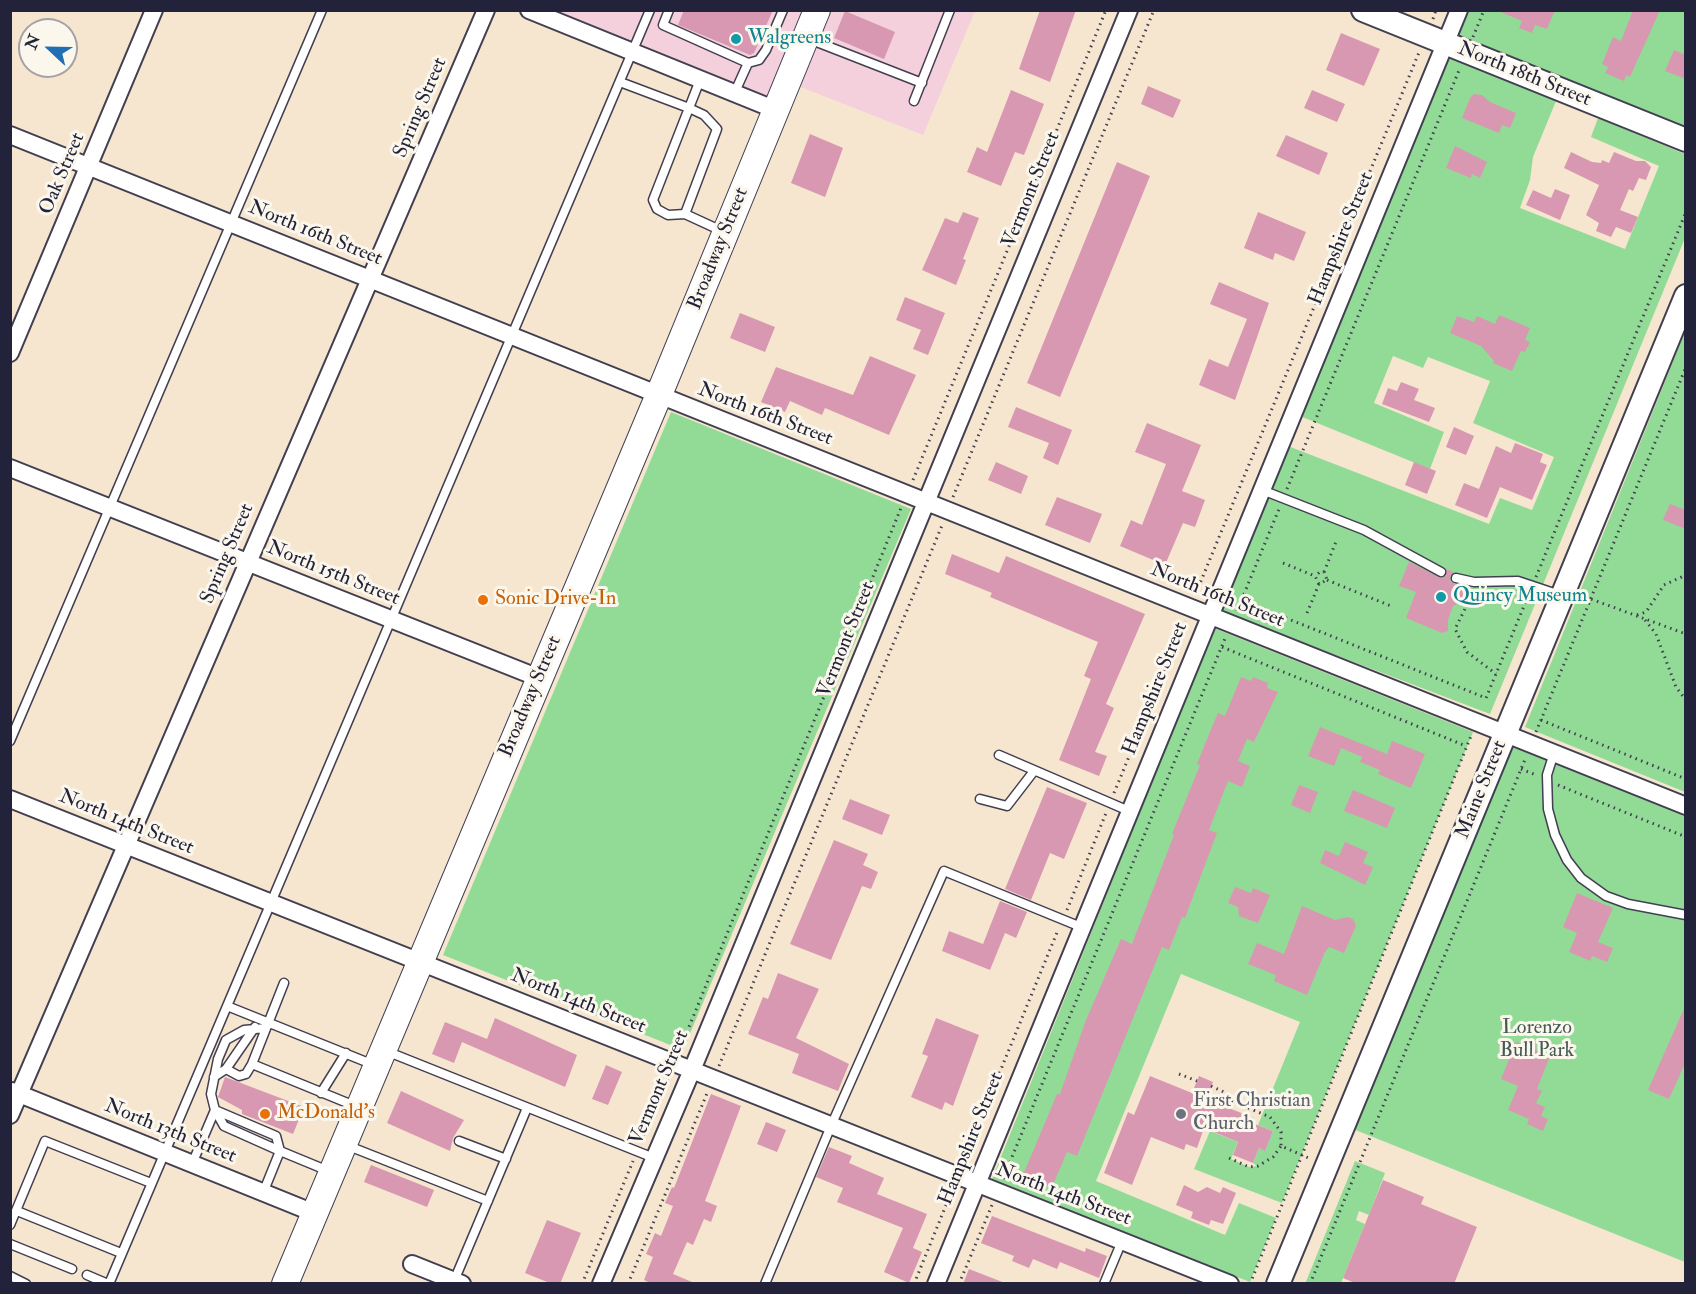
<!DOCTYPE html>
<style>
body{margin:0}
#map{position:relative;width:1696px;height:1294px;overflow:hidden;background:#f6e6cf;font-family:"IM FELL Double Pica",serif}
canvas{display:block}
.frame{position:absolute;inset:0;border:12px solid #22223b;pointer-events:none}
.north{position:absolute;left:18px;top:18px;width:60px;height:60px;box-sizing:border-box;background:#fbf7ec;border:2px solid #a4a2a5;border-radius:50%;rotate:292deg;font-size:16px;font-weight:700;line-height:24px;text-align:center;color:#22223b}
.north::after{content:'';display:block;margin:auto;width:21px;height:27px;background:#1f6fb2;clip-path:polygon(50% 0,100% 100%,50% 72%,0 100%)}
</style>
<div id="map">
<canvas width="1696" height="1294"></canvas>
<div class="frame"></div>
<div class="north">N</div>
</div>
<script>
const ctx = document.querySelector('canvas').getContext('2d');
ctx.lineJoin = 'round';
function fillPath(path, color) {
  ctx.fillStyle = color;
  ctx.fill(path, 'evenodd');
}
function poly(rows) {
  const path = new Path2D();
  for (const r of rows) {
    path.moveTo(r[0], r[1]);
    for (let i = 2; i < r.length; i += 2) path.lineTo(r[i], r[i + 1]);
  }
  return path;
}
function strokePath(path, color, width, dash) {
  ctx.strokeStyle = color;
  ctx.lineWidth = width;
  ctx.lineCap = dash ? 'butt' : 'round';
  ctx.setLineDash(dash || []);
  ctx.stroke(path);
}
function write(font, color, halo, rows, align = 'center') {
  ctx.font = font + ' "IM FELL Double Pica",serif';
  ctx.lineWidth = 6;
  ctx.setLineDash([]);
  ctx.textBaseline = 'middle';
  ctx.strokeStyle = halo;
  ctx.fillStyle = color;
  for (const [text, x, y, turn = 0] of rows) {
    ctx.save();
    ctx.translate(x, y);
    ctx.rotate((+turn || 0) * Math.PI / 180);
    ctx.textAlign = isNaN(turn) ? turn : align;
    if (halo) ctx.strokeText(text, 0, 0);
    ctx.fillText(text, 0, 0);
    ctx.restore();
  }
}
fillPath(poly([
 [529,11,975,11,923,135,788,82,776,110]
]), '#f4cfdc');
fillPath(poly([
 [1469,11,1685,11,1685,129,1457,39],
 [1448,57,1556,101,1533,157,1530,180,1520,208,1625,249,1659,166,1591,137,1598,118,1685,154,1685,238,1490,714,1220,611,1288,446,1489,524,1500,498,1532,510,1554,457,1473,423,1490,381,1428,357,1423,368,1393,356,1374,403,1444,432,1430,469,1300,416],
 [1685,332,1685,792,1525,727],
 [671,412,911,509,683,1050,443,955],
 [1214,628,1473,732,1282,1203,1194,1169,1210,1131,1238,1142,1231,1159,1249,1167,1257,1166,1253,1163,1259,1148,1265,1150,1273,1131,1258,1125,1300,1022,1181,974,1096,1181,1225,1235,1239,1203,1276,1218,1250,1282,992,1179],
 [1503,733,1685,806,1685,1262,1343,1125],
 [1355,1161,1385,1173,1369,1215,1359,1211,1356,1220,1365,1224,1341,1283,1305,1284]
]), '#92db97');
fillPath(poly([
 [684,10,773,10,754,53,750,55,678,25],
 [1040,10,1076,10,1050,82,1019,69],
 [1496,10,1555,10,1547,29,1535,25,1532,33,1519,28,1522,21],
 [1633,10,1660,10,1630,77,1626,75,1624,81,1605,73,1608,67,1602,64,1613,37,1621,41],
 [845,11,895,32,884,59,834,38],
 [1341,33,1380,49,1364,86,1326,70],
 [1674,50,1686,55,1686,79,1665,71],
 [1148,86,1181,100,1173,118,1141,104],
 [1011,90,1044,104,1024,155,1015,152,1001,186,967,172,977,147,987,152],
 [1312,90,1345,104,1337,122,1304,108],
 [1474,94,1482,95,1490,102,1516,113,1510,128,1502,125,1499,133,1462,118,1470,98],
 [810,134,843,148,825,197,791,183],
 [1286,135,1328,153,1319,175,1276,156],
 [1455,146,1487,162,1480,178,1472,174,1471,178,1446,168],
 [1571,152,1592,162,1601,163,1602,160,1609,163,1614,152,1636,161,1645,161,1651,167,1646,180,1639,178,1633,191,1629,189,1620,210,1638,217,1631,233,1616,227,1611,237,1596,231,1599,223,1586,215,1599,185,1564,168],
 [1117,162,1150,176,1060,397,1027,383],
 [1555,189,1570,195,1560,220,1526,205,1533,190,1551,198],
 [963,212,979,218,963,259,966,260,956,285,922,270,945,218,958,223],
 [1258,212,1306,232,1294,261,1275,253,1273,260,1244,248],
 [1219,282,1269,303,1235,400,1199,385,1209,359,1228,367,1247,319,1210,304],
 [905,297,945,313,928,355,913,349,921,330,896,320],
 [740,313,775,327,765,352,730,338],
 [1499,315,1530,328,1525,340,1530,342,1525,352,1521,351,1512,371,1493,363,1494,361,1481,346,1450,333,1457,316,1474,322,1477,316,1495,324],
 [870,356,916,375,889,435,825,408,822,415,790,401,785,412,761,402,776,367,853,395],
 [1401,382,1419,389,1414,400,1435,408,1429,422,1382,404,1388,388,1397,391],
 [1016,407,1072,430,1058,465,1043,458,1049,443,1008,427],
 [1147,423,1201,445,1182,491,1205,500,1195,527,1183,523,1165,565,1120,546,1131,520,1142,525,1166,464,1135,452],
 [1454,427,1474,436,1466,455,1446,447],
 [1515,443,1543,454,1540,462,1547,465,1532,500,1500,487,1487,518,1455,505,1464,483,1479,489,1496,446,1511,453],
 [996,462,1028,476,1021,494,988,480],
 [1414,462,1436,471,1427,494,1405,485],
 [1057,497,1102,514,1090,543,1045,525],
 [1670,504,1686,510,1686,529,1663,520],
 [952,554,999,573,1006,556,1145,614,1106,704,1114,708,1095,752,1107,756,1099,776,1059,760,1091,679,1084,676,1098,642,990,597,992,593,945,574],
 [1409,562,1441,578,1446,576,1446,569,1454,572,1450,576,1451,582,1466,590,1465,601,1453,606,1448,620,1448,631,1442,633,1406,618,1416,592,1399,586],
 [1241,677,1251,681,1253,677,1268,683,1267,688,1278,692,1254,742,1247,739,1238,761,1250,766,1242,787,1228,781,1209,830,1217,833,1185,918,1182,917,1169,950,1162,947,1077,1156,1067,1152,1052,1187,1023,1175,1057,1094,1060,1094,1086,1020,1121,939,1132,944,1174,835,1172,834,1200,765,1197,764,1209,734,1218,713,1225,716],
 [1320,727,1387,754,1392,741,1425,754,1411,788,1378,774,1380,770,1360,762,1362,757,1341,748,1334,766,1308,756],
 [1299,785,1318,792,1310,813,1291,805],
 [1047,787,1087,803,1064,859,1050,853,1031,900,1005,889],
 [1353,790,1395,808,1387,828,1344,811],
 [850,799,890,815,882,835,842,819],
 [834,840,868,854,863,865,878,872,871,889,862,886,831,960,790,944],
 [1345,842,1368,852,1363,863,1373,867,1365,885,1320,863,1325,850,1339,856],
 [1235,887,1251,893,1253,888,1270,895,1258,923,1239,916,1238,907,1228,903],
 [1577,893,1613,908,1598,942,1613,948,1607,962,1592,956,1590,961,1569,952,1577,933,1563,927],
 [1000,901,1027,912,1016,938,1005,933,990,970,942,951,949,931,983,944],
 [1302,906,1335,920,1348,917,1353,919,1356,926,1344,953,1329,947,1325,952,1307,995,1274,981,1276,975,1248,964,1257,943,1284,954],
 [778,973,819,989,796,1038,849,1064,838,1091,792,1073,799,1054,748,1034,763,997,768,999],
 [1686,1004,1686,1061,1669,1099,1648,1090],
 [495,1018,577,1055,565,1087,462,1042,454,1063,432,1054,445,1022,487,1039],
 [936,1018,979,1035,953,1106,945,1102,942,1110,911,1097,928,1056,922,1054],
 [1516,1042,1550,1056,1537,1089,1542,1091,1536,1103,1545,1107,1541,1116,1548,1119,1543,1131,1527,1124,1529,1119,1508,1110,1518,1086,1501,1079],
 [606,1065,622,1072,608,1105,592,1099],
 [1150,1076,1192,1093,1199,1076,1213,1082,1206,1099,1254,1118,1252,1123,1273,1131,1265,1151,1259,1148,1253,1163,1233,1155,1238,1142,1204,1128,1197,1148,1186,1144,1184,1150,1151,1137,1132,1185,1104,1173,1128,1112,1134,1115],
 [225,1077,304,1107,293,1134,242,1114,242,1110,218,1097],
 [401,1091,464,1120,453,1138,450,1151,387,1123],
 [711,1094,741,1106,705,1201,717,1206,711,1222,704,1219,693,1245,687,1242,673,1274,697,1284,652,1284,644,1280,653,1257,646,1254,655,1233,661,1236,673,1206,665,1203,672,1187,674,1188],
 [766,1122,786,1130,777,1152,757,1144],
 [829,1147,852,1156,849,1163,884,1178,877,1194,927,1214,913,1248,922,1252,909,1283,884,1272,903,1228,837,1202,843,1188,816,1177],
 [371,1165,434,1190,427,1207,364,1182],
 [1383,1180,1424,1197,1421,1204,1477,1227,1454,1284,1357,1284,1343,1278],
 [1184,1185,1198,1192,1207,1187,1220,1193,1223,1187,1236,1193,1223,1224,1211,1220,1209,1225,1191,1218,1193,1212,1176,1205],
 [992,1216,1085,1252,1086,1248,1107,1256,1099,1278,1060,1262,1057,1269,1033,1259,1029,1268,1012,1261,1014,1256,981,1243],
 [547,1220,581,1233,560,1284,552,1284,525,1273],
 [969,1269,1005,1283,1005,1284,963,1284]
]), '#d998b1');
const lane = poly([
 [669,10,663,25,748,63,759,60,766,50,783,10],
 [809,39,922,83],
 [700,80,689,108,704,115,717,129,685,214,722,231],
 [620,82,689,108,653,200,657,209,668,215,685,214],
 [734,94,748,63],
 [914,101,950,10],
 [1262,490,1364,530,1441,572],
 [1456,578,1474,582,1518,581,1560,595],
 [10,741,322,10],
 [1554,753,1547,775,1548,809,1555,835,1567,860,1581,878,1606,896,1628,904,1686,915],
 [999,755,1129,811],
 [980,799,1007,806,1034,771],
 [284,983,252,1064,355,1106],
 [227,1006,374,1065],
 [266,1028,244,1030,226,1040,218,1059,211,1094,215,1110,276,1136,280,1151,331,1172],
 [386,1051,654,1158],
 [226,1069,239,1076,246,1074,252,1064],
 [214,1077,226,1069,255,1027],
 [321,1093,346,1053],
 [459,1141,506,1159],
 [346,1145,488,1201],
 [192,1164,215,1110,224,1126,280,1151,263,1193],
 [17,1211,121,1253],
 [10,1225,45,1141,151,1183],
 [10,1244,72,1269],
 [87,1275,108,1284],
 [10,1276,26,1284],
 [454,1281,527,1108],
 [109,1284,650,10],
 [765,1284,831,1126,944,871,1081,927],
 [1104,1284,1122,1241]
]);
const street = poly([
 [529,10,776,110],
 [10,135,1686,806],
 [10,353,154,10],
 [10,468,539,678],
 [10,799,1230,1284],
 [12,1091,314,1213],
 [10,1115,486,10],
 [412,1264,462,1284],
 [601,1284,692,1070,1129,10],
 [936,1284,1459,10]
]);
const secondary = poly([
 [1363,10,1686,140],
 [1278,1284,1686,296]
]);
const primary = poly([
 [285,1284,658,397,817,10]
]);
strokePath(lane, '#423f51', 11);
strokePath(street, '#423f51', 20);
strokePath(secondary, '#423f51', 26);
strokePath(primary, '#423f51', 28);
strokePath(poly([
 [1433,19,1436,10],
 [1473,37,1484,10],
 [913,480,1106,10],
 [1287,489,1460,68],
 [953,497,1154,10],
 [1283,563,1315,576,1319,584,1327,580,1324,572,1320,572,1315,576],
 [1324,572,1337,539],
 [1536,577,1686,212],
 [1327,580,1391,606],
 [1196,593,1420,50],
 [1473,593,1455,629,1467,652,1496,674],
 [1580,595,1686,634],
 [1241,600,1486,698,1529,594],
 [1237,611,1279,509],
 [1307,613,1319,584],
 [1637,615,1646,612,1664,585,1686,575],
 [1645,620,1656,634,1676,687,1686,700],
 [1222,647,1466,746],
 [1541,720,1686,779],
 [1536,732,1686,367],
 [1521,769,1536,775],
 [1558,785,1686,837],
 [1114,793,1185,621],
 [1067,910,1106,813],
 [680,1049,901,508],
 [719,1066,943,523],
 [1179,1074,1197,1081],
 [1211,1086,1224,1092,1222,1097,1270,1117,1281,1132,1281,1146,1311,1159],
 [641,1141,668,1078],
 [1229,1158,1249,1167,1258,1166,1273,1157,1281,1146],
 [963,1162,1058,930],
 [1003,1179,1226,636],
 [582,1284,633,1161],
 [628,1284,708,1091],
 [914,1284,953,1188],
 [959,1284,992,1205],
 [1250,1284,1471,736],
 [1310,1284,1526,757]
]), '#423f51', 3, [1.5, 4.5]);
strokePath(lane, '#fff', 8);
strokePath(street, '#fff', 16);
strokePath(secondary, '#fff', 22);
strokePath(primary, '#fff', 26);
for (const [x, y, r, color] of [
 [736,39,6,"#0f9aa8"],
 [1441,597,6,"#0f9aa8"],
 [483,600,6,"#e8710a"],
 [265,1114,6,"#e8710a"],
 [1181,1114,6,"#6b7280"]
]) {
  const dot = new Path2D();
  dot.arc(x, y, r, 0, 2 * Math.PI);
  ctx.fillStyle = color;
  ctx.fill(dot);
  strokePath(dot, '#fbf7ec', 2);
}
write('20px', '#0d838f', '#fbf7ec', [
 ["Walgreens",748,39],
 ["Quincy Museum",1453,597]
], 'left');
write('20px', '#22223b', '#fbf7ec', [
 ["North 18th Street",1524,75,22],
 ["Spring Street",421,108,-67],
 ["Oak Street",63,174,-67],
 ["Vermont Street",1032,190,-68],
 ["North 16th Street",315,234,22],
 ["Hampshire Street",1342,239,-68],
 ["Broadway Street",719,249,-68],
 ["North 16th Street",765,415,21],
 ["Spring Street",228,554,-67],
 ["North 15th Street",333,574,22],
 ["North 16th Street",1217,596,22],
 ["Vermont Street",847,640,-68],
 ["Hampshire Street",1156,689,-68],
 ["Broadway Street",531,697,-67],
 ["Maine Street",1482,790,-68],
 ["North 14th Street",126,823,22],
 ["North 14th Street",578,1002,22],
 ["Vermont Street",660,1088,-67],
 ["North 13th Street",170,1132,22],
 ["Hampshire Street",972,1139,-68],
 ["North 14th Street",1063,1195,21]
]);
write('20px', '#c56008', '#fbf7ec', [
 ["Sonic Drive-In",495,600],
 ["McDonald's",277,1114]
], 'left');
write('20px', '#445a57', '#fbf7ec', [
 ["Lorenzo",1537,1029],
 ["Bull Park",1537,1052]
]);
write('20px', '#5b616d', '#fbf7ec', [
 ["First Christian",1193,1102],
 ["Church",1193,1125]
], 'left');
</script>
